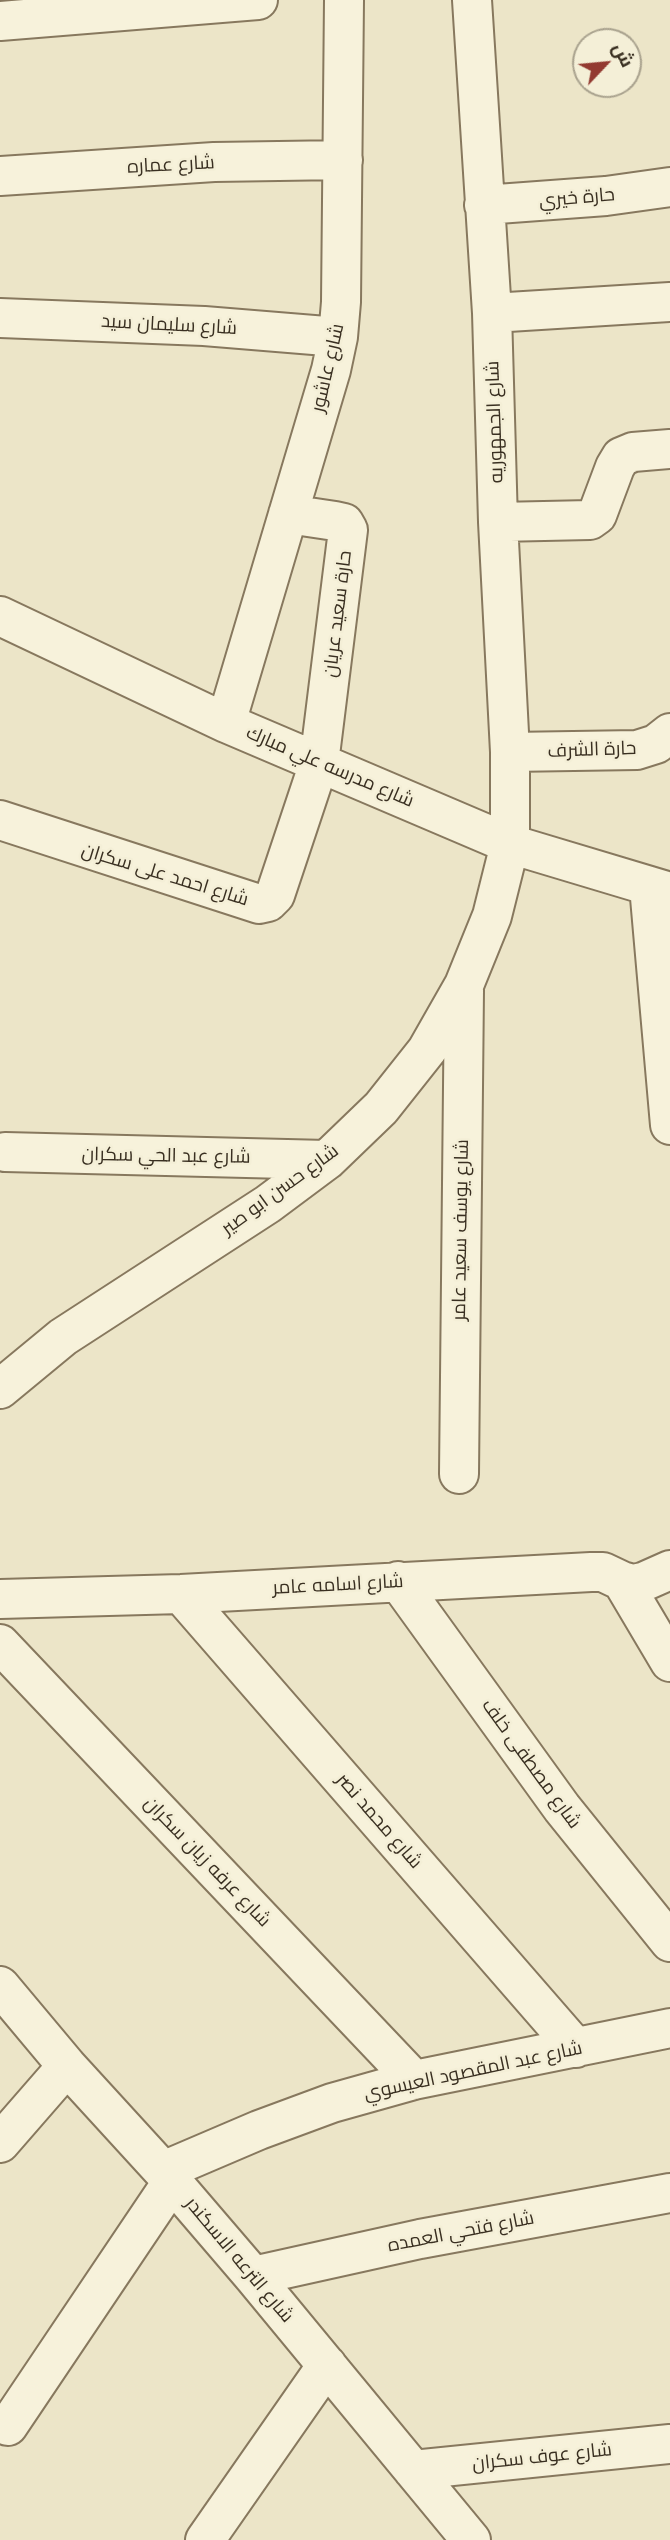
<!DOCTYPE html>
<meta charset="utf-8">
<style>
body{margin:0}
#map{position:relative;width:670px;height:2540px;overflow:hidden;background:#ece5c8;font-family:"Noto Serif",Cairo,serif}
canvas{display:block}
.north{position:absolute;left:572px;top:28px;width:70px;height:70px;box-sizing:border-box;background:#f4efd7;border:2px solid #a9a28e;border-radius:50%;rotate:64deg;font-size:19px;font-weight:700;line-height:28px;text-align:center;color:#392f21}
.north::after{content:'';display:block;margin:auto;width:24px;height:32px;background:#933a31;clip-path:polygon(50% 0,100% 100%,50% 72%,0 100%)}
</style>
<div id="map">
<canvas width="670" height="2540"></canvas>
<div class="north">ش</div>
</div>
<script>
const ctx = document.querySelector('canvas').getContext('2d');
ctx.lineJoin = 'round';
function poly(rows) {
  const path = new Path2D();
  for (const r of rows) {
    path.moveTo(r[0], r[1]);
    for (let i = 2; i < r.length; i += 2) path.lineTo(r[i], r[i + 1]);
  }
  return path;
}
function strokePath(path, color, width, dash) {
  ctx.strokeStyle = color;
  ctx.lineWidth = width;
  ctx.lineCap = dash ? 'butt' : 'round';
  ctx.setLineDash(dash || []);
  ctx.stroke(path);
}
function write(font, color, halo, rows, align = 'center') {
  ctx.font = font + ' "Noto Serif",Cairo,serif';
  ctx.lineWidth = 5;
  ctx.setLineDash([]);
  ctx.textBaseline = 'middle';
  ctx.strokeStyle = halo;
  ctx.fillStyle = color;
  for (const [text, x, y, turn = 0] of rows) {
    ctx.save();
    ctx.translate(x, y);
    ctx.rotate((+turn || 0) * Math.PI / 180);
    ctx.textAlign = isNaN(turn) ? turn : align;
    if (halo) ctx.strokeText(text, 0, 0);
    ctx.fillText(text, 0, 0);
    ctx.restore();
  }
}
const minor = poly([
 [0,21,258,0],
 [0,176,214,162,343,160],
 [484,205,606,196,670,187],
 [492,313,670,302],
 [0,318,204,326,338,337],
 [498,522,590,520,597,515,615,467,621,457,633,452,670,449],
 [0,616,226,723,510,844,670,892],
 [226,723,331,370,338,337,341,302,344,0],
 [510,752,637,750,656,744,670,733],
 [0,820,259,904,268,902,275,895,319,763,348,530,344,523,335,521,288,514],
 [649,886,670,1125],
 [5,1152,327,1160],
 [0,1389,63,1337,268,1204,327,1160,381,1108,427,1050,464,985,492,916,510,844,510,752,498,522,492,313,472,0],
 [459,1474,464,990],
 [398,1581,562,1808,670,1942],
 [622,1581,670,1662],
 [181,1594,576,2048],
 [0,1599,181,1594,591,1572,603,1572,622,1581,633,1584,643,1582,670,1570],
 [0,1644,414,2080],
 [0,1986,67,2066,163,2171,253,2276,471,2540],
 [0,2143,67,2066],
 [163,2171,259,2130,332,2103,414,2080,670,2028],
 [253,2276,420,2239,670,2193],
 [8,2426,172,2182],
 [413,2470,670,2444],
 [205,2540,327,2365]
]);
strokePath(minor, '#87785e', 42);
strokePath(minor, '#f7f2db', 38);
write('19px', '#392f21', '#f4efd7', [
 ["شارع عماره",171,165,-3],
 ["حارة خيري",577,198,-5],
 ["شارع سليمان سيد",169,325,3],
 ["شارع عاشور",328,368,-77],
 ["شارع الجمهوريه",495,422,-92],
 ["حارة سعيد عريان",338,614,-83],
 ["حارة الشرف",592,750,-2],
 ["شارع مدرسه علي مبارك",330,767,23],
 ["شارع احمد على سكران",165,875,17],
 ["شارع عبد الحي سكران",166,1156,1],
 ["شارع حسن ابو صير",280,1190,-36],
 ["شارع يوسف سعيد عامر",461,1230,-89],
 ["شارع اسامه عامر",338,1585,-3],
 ["شارع مصطفى خلف",531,1764,54],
 ["شارع محمد نصر",379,1821,49],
 ["شارع عرفه زيان سكران",207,1862,46],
 ["شارع عبد المقصود العيسوي",473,2071,-12],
 ["شارع فتحي العمده",461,2232,-11],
 ["شارع الترعه الاسكندر",239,2260,50],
 ["شارع عوف سكران",542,2457,-6]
]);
</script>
